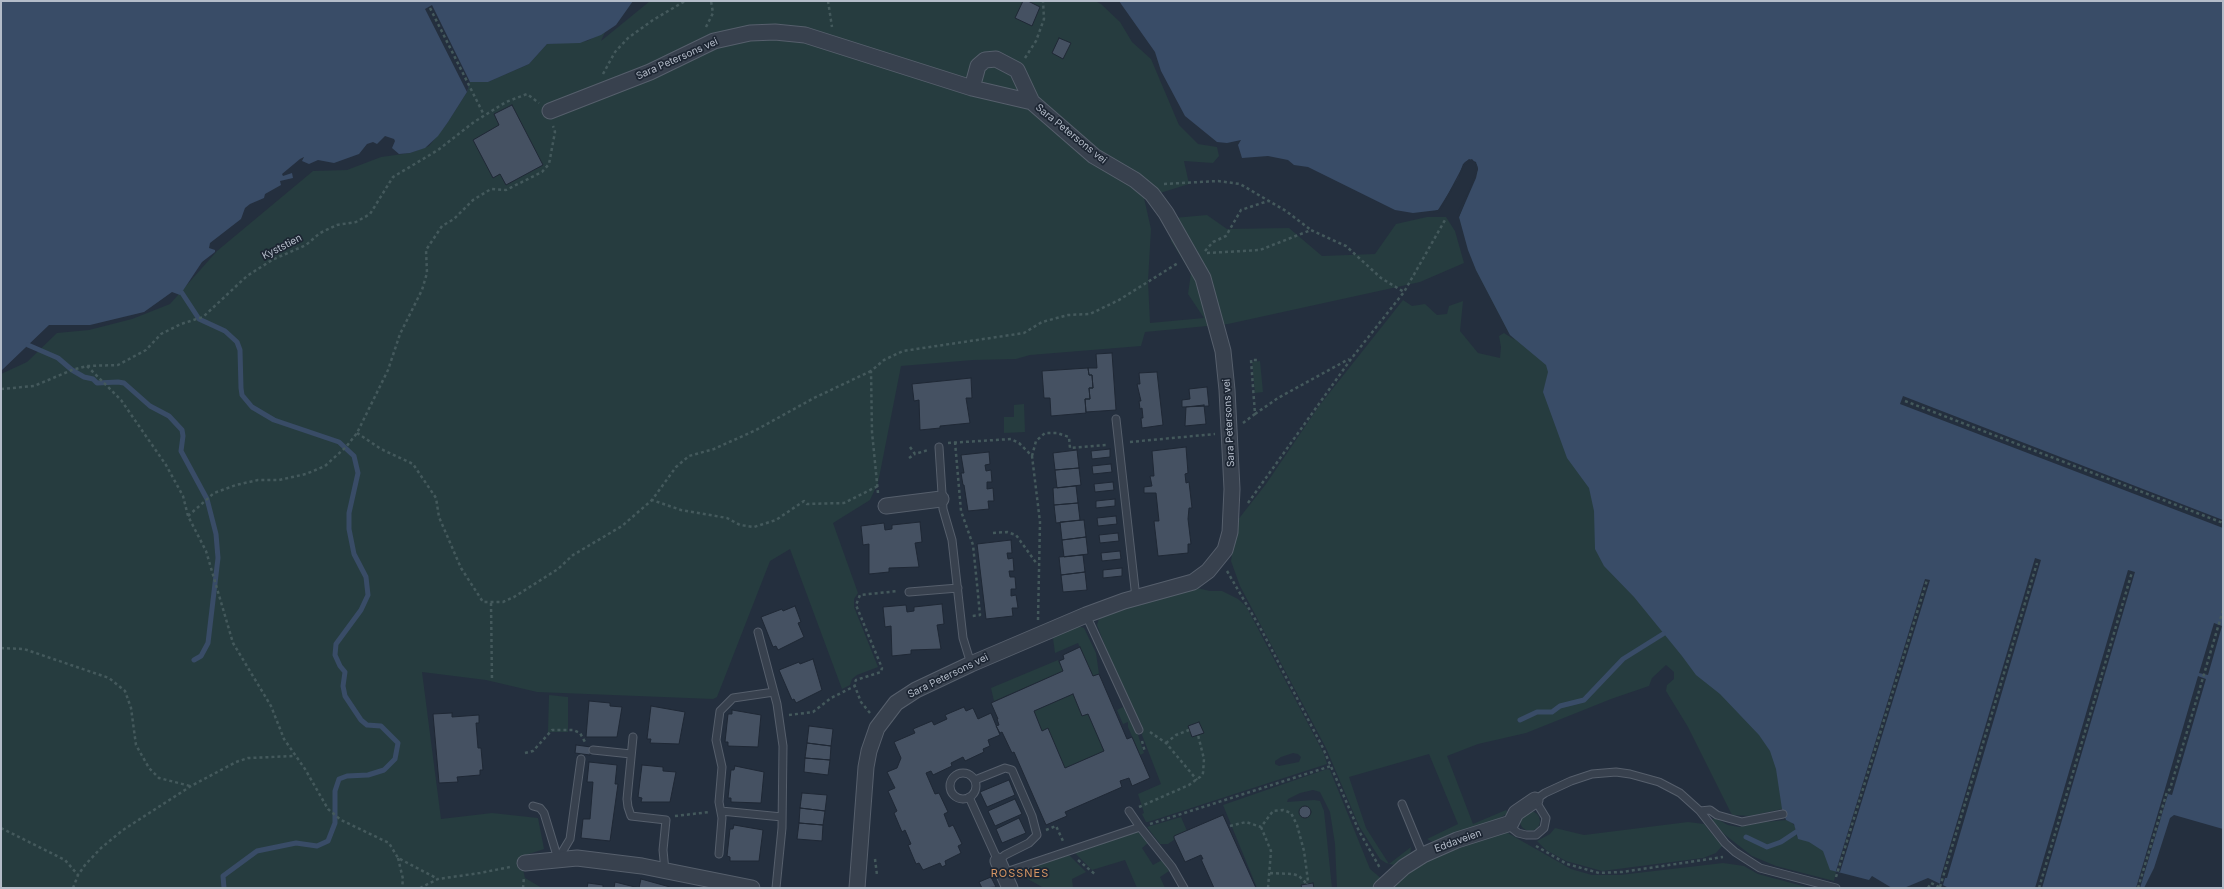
<!DOCTYPE html>
<style>
body{margin:0}
#map{position:relative;width:2224px;height:889px;overflow:hidden;background:#242f3e;font-family:Inter,sans-serif}
canvas{display:block}
.frame{position:absolute;inset:0;border:2px solid #b4bcc9;pointer-events:none}
</style>
<div id="map">
<canvas width="2224" height="889"></canvas>
<div class="frame"></div>
</div>
<script>
const ctx = document.querySelector('canvas').getContext('2d');
ctx.lineJoin = 'round';
function fillPath(path, color) {
  ctx.fillStyle = color;
  ctx.fill(path, 'evenodd');
}
function poly(rows) {
  const path = new Path2D();
  for (const r of rows) {
    if (r.length === 3) {
      path.moveTo(r[0] + r[2], r[1]);
      path.arc(r[0], r[1], r[2], 0, 2 * Math.PI);
      continue;
    }
    path.moveTo(r[0], r[1]);
    for (let i = 2; i < r.length; i += 2) path.lineTo(r[i], r[i + 1]);
  }
  return path;
}
function strokePath(path, color, width, dash) {
  ctx.strokeStyle = color;
  ctx.lineWidth = width;
  ctx.lineCap = dash ? 'butt' : 'round';
  ctx.setLineDash(dash || []);
  ctx.stroke(path);
}
function write(font, color, halo, rows, align = 'center') {
  ctx.font = font + ' Inter,sans-serif';
  ctx.lineWidth = 3.5;
  ctx.setLineDash([]);
  ctx.textBaseline = 'middle';
  ctx.strokeStyle = halo;
  ctx.fillStyle = color;
  for (const [text, x, y, turn = 0] of rows) {
    ctx.save();
    ctx.translate(x, y);
    ctx.rotate((+turn || 0) * Math.PI / 180);
    ctx.textAlign = isNaN(turn) ? turn : align;
    if (halo) ctx.strokeText(text, 0, 0);
    ctx.fillText(text, 0, 0);
    ctx.restore();
  }
}
fillPath(poly([
 [650,1,1095,1,1101,4,1120,22,1132,42,1151,59,1179,125,1198,144,1217,147,1219,156,1213,163,1184,161,1189,184,1144,198,1151,229,1148,281,1150,323,1204,318,1188,294,1191,273,1171,241,1174,218,1207,215,1227,229,1289,228,1322,256,1375,254,1396,224,1427,217,1446,217,1455,231,1464,263,1420,282,1228,324,1145,332,1141,346,1030,355,1016,359,973,360,901,366,878,483,870,500,833,523,858,593,854,599,854,607,878,667,857,675,852,679,850,685,842,689,790,549,770,561,717,697,713,699,537,692,486,680,422,672,441,819,492,813,538,818,544,849,520,857,525,878,542,888,1,888,1,374,27,362,57,333,89,330,132,319,170,304,217,251,313,171,347,170,381,157,410,153,429,146,448,122,467,92,470,82,488,82,529,64,547,44,587,41,605,32,601,41],
 [1459,217,1735,641,1793,809,1782,809,1750,816,1733,815,1731,813,1688,727,1666,691,1667,685,1674,679,1674,672,1666,665,1652,678,1649,686,1611,699,1526,733,1478,744,1447,756,1473,824,1506,810,1508,813,1489,825,1437,844,1427,839,1458,824,1429,754,1349,777,1366,828,1389,864,1411,847,1410,856,1394,865,1386,863,1380,859,1359,826,1326,748,1240,586,1231,561,1237,521,1266,484,1319,406,1403,300,1412,306,1425,304,1437,315,1447,314,1449,306,1463,301,1460,331,1478,353,1500,358,1501,347,1499,336,1504,333,1515,340,1510,335,1476,270],
 [1260,361,1263,392,1255,393,1252,362],
 [1024,404,1025,432,1004,433,1004,417,1014,417,1014,405],
 [1197,588,1210,591,1222,591,1238,599,1246,606,1324,754,1327,764,1148,822,1146,822,1142,814,1144,813,1138,794,1161,784,1142,735,1143,728,1109,656,1097,625,1100,616,1137,602],
 [1293,753,1298,754,1301,757,1299,762,1279,766,1275,764,1275,761,1281,757],
 [1078,626,1084,628,1096,653,1099,674,1093,676,1078,643,1055,653,1053,638],
 [1058,660,1063,671,994,701,991,688],
 [1073,694,1082,716,1088,714,1104,751,1065,768,1048,729,1042,731,1034,711],
 [549,695,568,697,568,732,548,732],
 [1123,707,1138,735,1144,753,1140,755,1128,727,1128,722,1123,724,1117,710],
 [1327,769,1330,770,1370,869,1383,880,1376,888,1337,888,1335,844,1330,812,1320,792,1313,790,1300,793,1288,799,1287,802,1314,800,1320,801,1324,811,1332,888,1257,888,1223,805],
 [1530,821,10],
 [1181,817,1187,831,1168,844,1160,844,1147,827],
 [1715,818,1728,825,1739,827,1765,822,1786,820,1791,822,1795,826,1797,837,1822,842,1834,871,1836,871,1834,881,1776,866,1752,856,1724,834,1712,820],
 [1688,822,1704,824,1722,846,1716,853,1703,858,1602,871,1566,861,1546,850,1537,841,1550,834,1555,828,1584,835],
 [1137,831,1148,843,1142,848,1153,865,1162,860,1169,871,1160,877,1165,888,1137,888,1125,860,1092,870,1073,851],
 [1506,832,1571,869,1592,875,1620,875,1723,863,1744,866,1758,874,1810,888,1386,888,1427,857],
 [1069,855,1086,872,1072,879,1073,888,1044,888,1026,878,1017,878,1015,872]
]), '#263c3f');
fillPath(poly([
 [1,1,633,1,616,25,601,35,580,43,547,44,529,64,488,82,470,82,467,92,448,122,438,136,425,148,410,153,399,154,392,148,395,141,394,139,385,136,377,144,373,142,367,144,359,154,334,163,318,160,309,164,302,161,304,157,300,159,282,174,283,176,292,173,293,178,280,181,281,185,265,194,264,198,250,204,245,208,241,219,210,243,209,248,215,250,215,252,202,262,180,295,172,292,144,312,90,325,49,325,1,371],
 [1119,1,2223,1,2223,829,2174,815,2170,818,2154,868,2144,888,1949,888,1928,878,1904,888,1892,888,1872,876,1869,880,1830,870,1823,851,1809,842,1798,839,1794,824,1786,820,1782,809,1776,769,1770,751,1759,735,1720,694,1696,675,1682,656,1634,597,1604,566,1595,549,1594,511,1589,488,1567,458,1543,392,1548,372,1546,365,1510,335,1476,270,1468,250,1459,217,1476,178,1478,169,1476,162,1469,159,1463,164,1458,178,1438,210,1413,213,1395,210,1308,167,1294,165,1288,160,1268,156,1242,158,1238,145,1241,140,1227,143,1217,142,1185,116,1161,71,1155,52]
]), '#394c67');
fillPath(poly([
 [432,5,470,82,467,92,425,9],
 [1472,159,1477,165,1478,169,1459,217,1457,216,1457,213,1469,190,1476,169,1475,165,1471,161,1465,165,1441,210,1438,213,1433,212,1440,209,1465,162],
 [1903,396,2223,520,2223,528,1900,404],
 [2035,558,2041,560,1947,878,1945,878,1943,885,1940,884,1941,876],
 [2128,570,2135,572,2042,888,2035,888],
 [1925,579,1930,580,1840,872,1836,871],
 [2214,623,2222,626,2208,675,2199,673],
 [2198,676,2206,679,2172,795,2168,794,2140,888,2136,888]
]), '#242f3e');
strokePath(poly([
 [182,293,199,319,225,331,237,342,240,350,241,388,242,395,252,407,274,420,339,442,354,456,358,473,349,513,349,529,354,554,366,577,368,595,361,610,336,644,335,655,340,666,345,672,343,686,345,696,361,720,367,725,381,726,398,743,395,759,384,770,368,775,347,776,339,779,335,791,335,823,328,841,317,846,296,843,257,851,223,876,224,888],
 [28,345,58,358,72,370,84,377,93,379,97,383,118,382,124,383,150,406,169,416,182,430,183,436,181,451,207,499,216,534,218,558,208,643,201,656,194,660],
 [1520,720,1537,712,1552,712,1560,706,1584,700,1623,659,1663,634],
 [1746,837,1767,847,1781,842,1796,832]
]), '#394c67', 5);
const building = poly([
 [1023,1,1028,1,1040,7,1032,26,1015,18,1023,1],
 [1059,38,1071,43,1063,59,1052,53,1059,38],
 [512,105,543,165,506,185,500,174,493,178,473,140,499,125,494,114,512,105],
 [1112,353,1116,410,1086,412,1085,399,1090,399,1089,388,1093,388,1092,375,1089,375,1088,368,1097,368,1096,354,1112,353],
 [1088,368,1089,375,1092,375,1093,388,1089,388,1090,399,1085,399,1086,413,1051,416,1050,398,1044,398,1042,371,1088,368],
 [1157,372,1163,425,1142,428,1141,418,1143,418,1142,408,1140,409,1139,401,1141,401,1137,384,1140,384,1139,373,1157,372],
 [971,378,972,398,966,398,970,423,940,426,940,428,920,430,919,400,914,401,912,384,971,378],
 [1207,387,1209,406,1182,407,1182,400,1190,399,1189,389,1207,387],
 [1204,405,1206,424,1185,426,1186,407,1204,405],
 [1186,447,1188,473,1185,474,1186,483,1189,482,1192,508,1189,508,1188,519,1191,544,1188,544,1188,553,1158,556,1154,521,1159,521,1156,493,1144,493,1144,487,1152,486,1150,476,1154,476,1152,451,1186,447],
 [1110,449,1110,457,1092,459,1091,451,1110,449],
 [1077,450,1079,468,1055,470,1053,453,1077,450],
 [989,452,990,464,985,465,986,471,991,470,992,482,987,482,987,489,993,488,994,501,988,501,989,509,968,511,964,485,963,485,961,473,964,473,961,455,989,452],
 [1111,464,1112,472,1093,474,1092,466,1111,464],
 [1079,468,1081,485,1057,488,1055,470,1079,468],
 [1113,482,1114,490,1095,492,1094,484,1113,482],
 [1076,486,1078,503,1054,505,1053,488,1076,486],
 [1115,499,1115,506,1096,508,1096,501,1115,499],
 [1078,503,1080,520,1056,523,1054,505,1078,503],
 [1116,516,1117,524,1098,526,1097,518,1116,516],
 [1084,520,1086,537,1062,540,1060,522,1084,520],
 [920,522,922,542,915,543,919,567,889,568,889,572,869,574,869,544,863,545,861,526,884,523,885,530,892,529,892,525,920,522],
 [1118,533,1119,541,1100,543,1099,535,1118,533],
 [1086,537,1088,554,1064,557,1062,540,1086,537],
 [1011,540,1012,553,1007,553,1008,559,1013,558,1014,571,1009,571,1010,577,1015,577,1016,589,1011,589,1011,596,1016,595,1018,608,1012,608,1013,616,986,619,977,544,1011,540],
 [1120,551,1121,559,1102,561,1101,553,1120,551],
 [1083,555,1085,572,1061,575,1059,557,1083,555],
 [1122,568,1122,576,1103,578,1103,570,1122,568],
 [1085,572,1087,590,1063,592,1061,575,1085,572],
 [942,604,944,624,937,625,941,649,911,650,911,654,892,656,891,626,885,627,883,607,906,605,907,612,914,611,914,607,942,604],
 [795,606,801,622,798,623,804,637,778,650,776,646,773,647,761,617,782,609,783,611,795,606],
 [1080,647,1093,676,1099,674,1127,739,1132,737,1150,778,1132,786,1129,778,1120,781,1122,787,1065,812,1067,816,1046,825,1014,752,1012,753,1002,732,1000,733,996,726,999,725,997,719,998,719,991,703,1063,671,1059,661,1064,659,1063,655,1080,647],
 [1073,694,1082,716,1088,714,1104,751,1065,768,1048,728,1042,731,1034,711,1073,694],
 [813,659,822,690,796,703,794,699,792,700,779,670,799,662,800,664,813,659],
 [589,701,610,703,610,706,622,707,617,737,586,737,589,701],
 [651,706,685,712,679,744,650,743,651,739,647,739,651,706],
 [964,707,966,711,973,708,978,719,991,713,1000,735,988,740,990,746,983,749,984,752,965,761,963,757,951,763,952,766,933,775,931,771,926,773,935,794,939,793,948,812,944,814,949,827,953,825,962,844,958,846,961,853,945,861,946,865,942,867,940,863,923,870,919,863,916,864,908,845,911,844,905,830,902,832,894,813,897,811,888,791,895,788,887,772,897,768,901,758,894,742,915,733,913,729,932,721,934,725,947,719,945,715,964,707],
 [732,710,761,715,758,747,728,746,728,742,725,742,728,714,732,714,732,710],
 [452,713,452,717,479,715,479,723,476,723,478,748,481,748,483,770,480,770,480,775,457,777,458,782,439,783,433,714,452,713],
 [1199,722,1204,733,1192,737,1188,726,1199,722],
 [809,726,833,729,831,746,807,743,809,726],
 [807,743,831,746,830,760,805,758,807,743],
 [576,745,591,747,590,755,575,753,576,745],
 [805,758,830,760,828,775,804,772,805,758],
 [589,762,617,765,615,784,618,784,610,841,581,838,583,819,590,819,593,782,587,782,589,762],
 [642,765,663,767,663,771,676,772,670,802,641,802,642,798,638,797,642,765],
 [735,766,764,772,761,803,731,802,731,798,728,798,731,770,734,770,735,766],
 [1009,780,1015,795,987,807,980,792,1009,780],
 [802,793,827,795,825,811,800,808,802,793],
 [1015,799,1022,814,995,826,988,811,1015,799],
 [1305,812,6],
 [800,808,825,811,823,825,799,823,800,808],
 [1223,815,1256,888,1214,888,1201,859,1203,859,1201,855,1185,862,1174,838,1174,836,1223,815],
 [1019,818,1026,833,1002,843,996,829,1019,818],
 [799,823,823,825,822,841,797,839,799,823],
 [734,825,763,830,759,861,730,861,730,857,727,856,730,829,733,829,734,825],
 [991,877,996,887,982,888,979,882,991,877],
 [641,879,670,887,669,888,614,888,615,882,639,888,641,879],
 [588,883,603,885,603,888,587,888,588,883],
 [1313,883,1314,888,1302,888,1301,885,1313,883]
]);
fillPath(building, '#455162');
strokePath(building, '#1f2835', 1);
const lane = poly([
 [1116,419,1136,598],
 [939,447,943,509,952,540,963,638,971,664],
 [909,592,958,588],
 [1086,615,1139,730],
 [758,632,777,704,783,746,782,828,776,888],
 [633,737,627,799,628,807,631,816,666,820,663,850,665,871],
 [593,750,631,754],
 [963,786,13],
 [969,797,998,861,1005,855,1029,843,1037,835,1032,816,1012,770,1005,768,975,780],
 [1402,804,1423,855],
 [533,806,540,808,544,813,558,859],
 [721,811,782,817],
 [1129,811,1140,827],
 [1700,811,1710,810,1717,815,1742,822,1783,814],
 [1511,823,1513,829,1518,833,1526,835,1536,835,1544,828,1546,818,1535,800,1545,793,1571,781,1592,774,1616,772,1630,774,1659,782,1680,793,1700,811,1725,843,1735,852,1760,868,1836,888],
 [719,854,722,818,719,802,722,767,716,740,720,711,733,698,774,692],
 [558,859,570,839,581,759],
 [1003,873,1140,827,1172,867,1184,888]
]);
const street = poly([
 [972,88,978,66,985,60,996,59,1017,70,1032,102],
 [550,111,650,72,714,41,750,33,775,32,805,35,972,88,1032,102,1094,156,1135,180,1152,194,1166,213,1203,278,1223,351,1227,390,1232,489,1230,532,1225,550,1208,571,1193,582,1124,601,1086,615,971,664,916,690,896,703,877,728,869,751,866,767,857,888],
 [886,506,941,499],
 [998,861,1010,888],
 [525,863,577,858,642,866,752,888],
 [1381,888,1404,867,1423,855,1457,840,1511,823,1516,813,1535,800]
]);
strokePath(lane, '#565f6c', 9);
strokePath(street, '#565f6c', 17);
strokePath(poly([
 [828,1,832,27],
 [430,8,484,115],
 [706,27,713,13,711,1],
 [1025,58,1036,41,1044,19,1043,1],
 [603,74,615,52,628,38,653,20,685,1],
 [1164,184,1218,181,1240,184,1286,211,1311,230],
 [1205,251,1213,242,1226,236,1241,210,1268,201],
 [1207,253,1260,250,1311,230,1346,246,1381,278,1404,292],
 [87,366,121,400,166,465,183,496,188,516,206,551,233,643,271,706,284,739,305,769,328,809,341,820,389,843,398,858,438,879],
 [871,371,814,398,756,430,714,449,689,456,676,467,652,500,681,510,727,518,740,525,754,527,776,520,804,501,807,504,844,503,878,486],
 [1,389,34,386,72,370,87,366,118,365,146,350,161,334,181,324,203,317,247,276,272,260,306,245,320,233,337,225,356,222,370,214,393,177,438,150,474,122,506,102,527,94,539,103],
 [1905,401,2223,523],
 [1255,414,1278,398,1349,359],
 [1243,423,1255,414,1251,360,1259,360],
 [357,433,381,449,413,464,436,498,439,517,461,568,483,602,503,602,514,597,558,569,573,555,622,526,652,500],
 [955,442,961,511,973,545,977,584,980,615,972,616],
 [1130,442,1215,434],
 [948,443,1011,439,1019,443,1032,456,1040,522,1038,620],
 [910,447,915,454,928,450],
 [1032,456,1036,441,1045,433,1057,433,1069,437,1070,448,1107,445],
 [909,458,915,454],
 [878,493,872,432,871,371,884,360,903,351,1024,333,1042,322,1068,315,1090,314,1119,300,1178,263],
 [1248,503,1351,359,1404,292,1445,220],
 [188,516,214,493,236,485,258,480,279,480,306,474,325,466,346,447,357,433,388,370,400,334,422,290,427,273,426,250,442,226,454,219,473,200,491,189,506,190,542,172,549,164,555,132,553,126],
 [993,533,1007,532,1016,535,1037,564],
 [1227,571,1262,631,1323,748,1359,831,1380,868],
 [491,603,492,681],
 [1,648,24,649,109,678,125,691,131,708,136,745,149,768,159,778,190,786],
 [870,713,861,702,854,684,856,680,881,672,882,668,856,605,860,595,898,591],
 [789,715,813,712,831,698,855,686],
 [1150,732,1166,743,1197,780],
 [1142,741,1145,752],
 [1166,743,1176,735,1189,730],
 [525,753,533,751,552,730,573,730,580,733,585,742],
 [1139,807,1189,785,1200,777,1203,773,1204,759,1198,735],
 [675,816,710,812],
 [1150,824,1331,766],
 [1230,826,1246,822,1261,827,1273,811,1283,810,1291,813,1297,825,1304,851,1308,881,1307,884],
 [1261,827,1271,851,1268,888],
 [1,828,65,860,78,875],
 [1046,830,1056,826,1063,841],
 [1536,846,1567,864,1599,873,1622,872,1723,857],
 [398,858,403,879,402,888],
 [875,859,877,875],
 [1078,860,1096,875],
 [1270,873,1293,874,1299,876,1307,884],
 [1836,877,1927,580],
 [1940,887,2037,563],
 [73,888,78,875,85,865,101,848,123,830,191,786,236,762,248,758,295,756],
 [420,888,438,879,480,873,510,867],
 [523,888,524,877],
 [1928,888,1931,883,1941,888],
 [2039,888,2132,572],
 [2138,888,2167,792,2170,789,2223,610]
]), '#44595c', 2.5, [3, 3]);
strokePath(lane, '#38414e', 7);
strokePath(street, '#38414e', 15);
write('10px', '#b4bcc9', '#1d2633', [
 ["Sara Petersons vei",677,59,-24],
 ["Sara Petersons vei",1071,134,39],
 ["Kyststien",282,247,-27],
 ["Sara Petersons vei",1229,423,-93],
 ["Sara Petersons vei",948,676,-26],
 ["Eddaveien",1458,841,-20]
]);
ctx.letterSpacing = '1px';
write('11px', '#d59563', '#1d2633', [
 ["ROSSNES",1020,874]
]);
ctx.letterSpacing = '0px';
</script>
